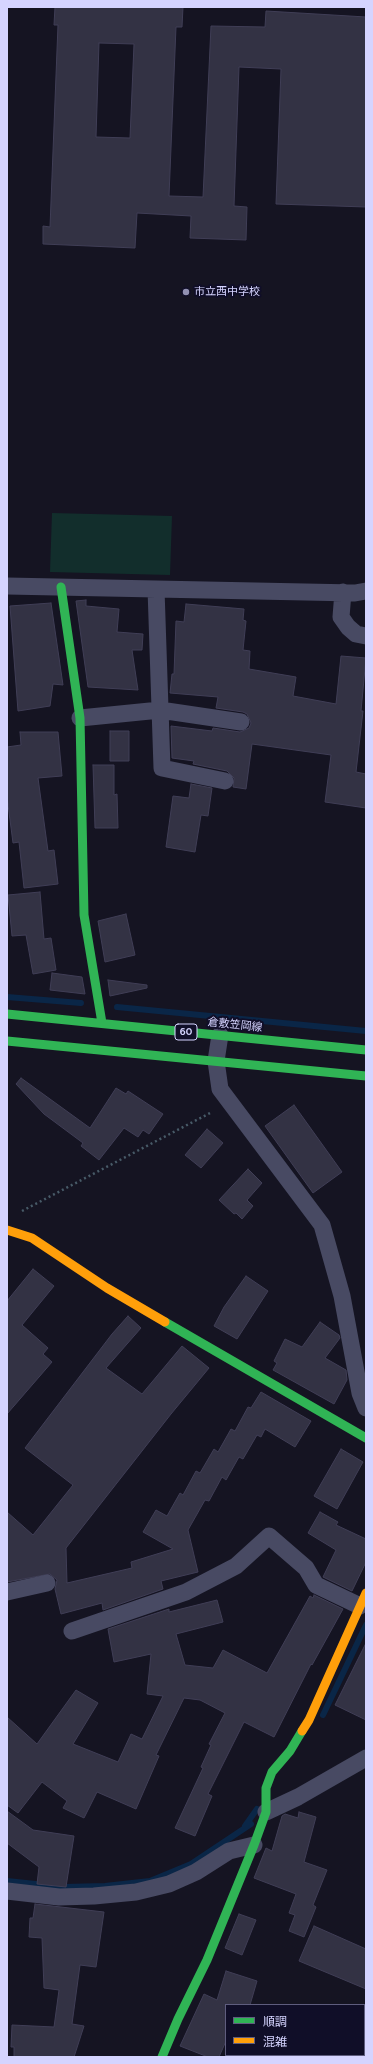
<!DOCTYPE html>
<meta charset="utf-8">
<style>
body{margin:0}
#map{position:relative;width:373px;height:2064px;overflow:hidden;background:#151422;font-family:Figtree,"Noto Sans JP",sans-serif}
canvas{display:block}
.frame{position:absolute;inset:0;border:8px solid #d5d4ff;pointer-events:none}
.legend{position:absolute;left:225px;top:2004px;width:140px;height:52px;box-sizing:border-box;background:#100e28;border:1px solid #5f5d7e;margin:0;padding:5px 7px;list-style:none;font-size:12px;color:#d5d4ff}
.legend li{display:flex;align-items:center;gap:8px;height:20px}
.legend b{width:20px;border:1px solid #5f5d7e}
</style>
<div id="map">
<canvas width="373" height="2064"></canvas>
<div class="frame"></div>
<ul class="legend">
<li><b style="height:5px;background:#30b455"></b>順調</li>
<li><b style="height:5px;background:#ff9f0a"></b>混雑</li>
</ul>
</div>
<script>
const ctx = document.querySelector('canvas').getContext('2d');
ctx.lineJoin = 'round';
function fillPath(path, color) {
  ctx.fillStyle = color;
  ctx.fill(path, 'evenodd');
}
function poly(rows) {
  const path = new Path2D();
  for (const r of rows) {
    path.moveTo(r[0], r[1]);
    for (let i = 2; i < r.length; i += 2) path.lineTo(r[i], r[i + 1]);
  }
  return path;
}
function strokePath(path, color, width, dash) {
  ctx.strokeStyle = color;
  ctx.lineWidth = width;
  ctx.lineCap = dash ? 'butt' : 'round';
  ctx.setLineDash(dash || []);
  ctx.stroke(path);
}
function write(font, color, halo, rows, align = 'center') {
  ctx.font = font + ' Figtree,"Noto Sans JP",sans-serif';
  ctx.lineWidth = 4;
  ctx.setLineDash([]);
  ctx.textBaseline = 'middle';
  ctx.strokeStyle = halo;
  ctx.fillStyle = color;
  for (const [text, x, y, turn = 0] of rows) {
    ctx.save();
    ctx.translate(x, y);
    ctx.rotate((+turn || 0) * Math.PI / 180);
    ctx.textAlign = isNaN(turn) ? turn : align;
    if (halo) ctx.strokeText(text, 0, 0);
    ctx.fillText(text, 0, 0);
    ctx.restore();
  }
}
fillPath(poly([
 [52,513,172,516,170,575,50,572]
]), '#122e2c');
strokePath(poly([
 [7,997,81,1003],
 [117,1007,366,1031],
 [323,1715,366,1625],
 [245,1826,257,1809],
 [7,1881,64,1887,105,1886,150,1881,191,1864,251,1824]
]), '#0a2647', 6);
const building = poly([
 [55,7,183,7,182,27,176,27,169,196,203,197,211,26,265,27,266,11,366,17,366,207,276,204,281,69,239,67,234,206,247,207,246,240,190,238,191,216,137,213,135,248,43,244,43,226,50,227,58,25,54,25,55,7],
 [99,43,134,44,130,138,96,137,99,43],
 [86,600,86,606,119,609,117,632,143,634,142,650,132,650,138,690,88,687,76,601,86,600],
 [51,603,63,685,53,684,50,706,18,711,10,606,51,603],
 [186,604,244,609,243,620,246,621,243,650,250,651,249,669,296,677,293,696,336,704,341,656,366,658,361,711,363,711,356,772,366,774,366,808,325,802,331,755,252,744,246,789,233,787,234,778,227,771,193,764,194,761,172,758,171,726,212,731,213,728,240,732,249,728,251,723,247,714,243,712,216,708,218,697,170,693,172,674,174,674,176,621,184,622,186,604],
 [110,731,129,731,129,761,110,761,110,731],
 [20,732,58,732,62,776,38,778,48,851,54,850,58,884,24,888,19,842,13,843,7,797,7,747,21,745,20,732],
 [93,765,114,765,114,795,117,794,118,828,95,828,93,765],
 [191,784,212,788,208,816,201,815,195,852,166,847,173,796,189,798,191,784],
 [40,892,44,939,51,938,56,970,33,974,26,935,12,936,8,895,40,892],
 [126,914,135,955,105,962,98,921,126,914],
 [52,973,82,977,85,994,50,990,52,973],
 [108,980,147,985,147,988,110,996,108,980],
 [21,1078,90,1128,116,1088,126,1094,128,1091,163,1114,149,1134,143,1130,138,1137,124,1128,99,1160,81,1146,83,1143,44,1114,16,1084,21,1078],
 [294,1105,342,1172,313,1193,265,1126,294,1105],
 [207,1129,223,1143,201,1168,185,1155,207,1129],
 [248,1169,262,1183,247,1200,253,1206,242,1219,236,1213,234,1214,219,1200,248,1169],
 [33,1269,54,1286,22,1325,48,1348,43,1354,52,1362,7,1414,7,1301,33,1269],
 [246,1276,268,1291,237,1339,214,1326,224,1307,246,1276],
 [128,1316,141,1328,106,1368,142,1394,182,1346,209,1368,171,1414,66,1548,67,1583,132,1568,131,1562,173,1549,143,1532,156,1510,167,1516,180,1493,183,1495,196,1471,200,1473,214,1449,218,1452,231,1429,235,1431,248,1407,251,1408,261,1392,311,1421,295,1447,265,1429,261,1437,257,1435,243,1459,239,1457,226,1480,222,1477,209,1501,205,1500,188,1530,198,1572,161,1581,163,1589,103,1610,102,1603,61,1614,55,1589,57,1580,50,1574,7,1582,7,1512,33,1535,73,1485,25,1448,112,1334,128,1316],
 [320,1322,339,1335,340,1338,325,1358,346,1370,347,1380,334,1404,273,1370,277,1363,274,1361,285,1339,302,1347,320,1322],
 [341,1449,363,1462,337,1509,314,1496,341,1449],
 [320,1512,338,1522,336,1525,366,1539,366,1562,352,1591,323,1577,336,1550,308,1533,320,1512],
 [314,1595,343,1609,312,1665,311,1664,274,1737,244,1722,208,1794,212,1796,195,1836,175,1828,203,1768,201,1767,211,1745,209,1744,225,1713,200,1700,184,1698,156,1755,159,1756,136,1809,97,1792,84,1818,63,1808,67,1801,42,1782,18,1813,7,1805,7,1717,37,1744,76,1690,98,1703,73,1744,118,1762,131,1734,142,1739,163,1696,147,1694,151,1654,114,1662,108,1629,169,1609,169,1612,217,1600,223,1622,176,1634,185,1665,213,1668,223,1650,267,1673,310,1596,313,1598,314,1595],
 [366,1643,366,1720,335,1705,366,1643],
 [7,1811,33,1830,74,1836,66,1887,37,1884,39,1867,7,1843,7,1811],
 [299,1812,316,1817,304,1862,327,1870,313,1905,316,1907,304,1937,289,1931,295,1915,289,1913,296,1894,254,1878,266,1848,272,1851,282,1816,285,1814,298,1818,299,1812],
 [35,1904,104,1912,96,1967,80,1965,72,2024,84,2026,74,2057,14,2057,14,2047,11,2047,12,2025,54,2027,59,1990,44,1988,42,1938,29,1937,30,1918,33,1918,35,1904],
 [239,1914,256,1920,242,1955,225,1948,239,1914],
 [314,1926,366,1949,366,1989,299,1961,314,1926],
 [226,1971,257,1981,250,2005,226,2005,226,2041,219,2057,208,2057,180,2046,204,1994,217,2000,226,1971]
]);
fillPath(building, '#333244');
strokePath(building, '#403e56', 1);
strokePath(poly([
 [22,1211,212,1112]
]), '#485b68', 2.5, [2, 3]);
strokePath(poly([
 [7,586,355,593,366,591],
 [156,589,162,768,225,781],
 [343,592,341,617,348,627,356,634,366,636],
 [80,718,160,710,241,722],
 [220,1035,216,1061,220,1089,322,1225,342,1296,360,1393,366,1408],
 [7,1592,47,1583],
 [72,1631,186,1592,236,1566,269,1536,306,1568,316,1585,360,1606],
 [266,1812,298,1797,366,1758],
 [7,1891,59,1897,94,1896,136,1892,169,1884,196,1872,229,1851,254,1845]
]), '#484a63', 17);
strokePath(poly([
 [61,587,80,718,84,915,102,1023],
 [7,1014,366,1050],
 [7,1041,366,1076],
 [165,1322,366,1438],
 [162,2057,178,2019,207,1960,254,1845,266,1812,266,1788,272,1772,290,1751,302,1731]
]), '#30b455', 9);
strokePath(poly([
 [7,1230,32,1238,107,1288,165,1322],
 [302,1731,309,1720,366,1593]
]), '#ff9f0a', 9);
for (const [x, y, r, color] of [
 [186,292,4,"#9291b2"]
]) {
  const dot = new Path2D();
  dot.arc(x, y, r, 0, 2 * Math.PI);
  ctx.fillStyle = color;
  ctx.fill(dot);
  strokePath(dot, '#100e28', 1.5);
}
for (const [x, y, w] of [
 [186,1032,22]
]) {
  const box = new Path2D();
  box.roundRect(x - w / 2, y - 8, w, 16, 3);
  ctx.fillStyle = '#100e28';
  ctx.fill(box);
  strokePath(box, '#d5d4ff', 1);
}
write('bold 10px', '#d5d4ff', null, [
 ["60",186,1032]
]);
write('11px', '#d5d4ff', '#100e28', [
 ["市立西中学校",194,292]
], 'left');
write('11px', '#d5d4ff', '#100e28', [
 ["倉敷笠岡線",235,1025,6]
]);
</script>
